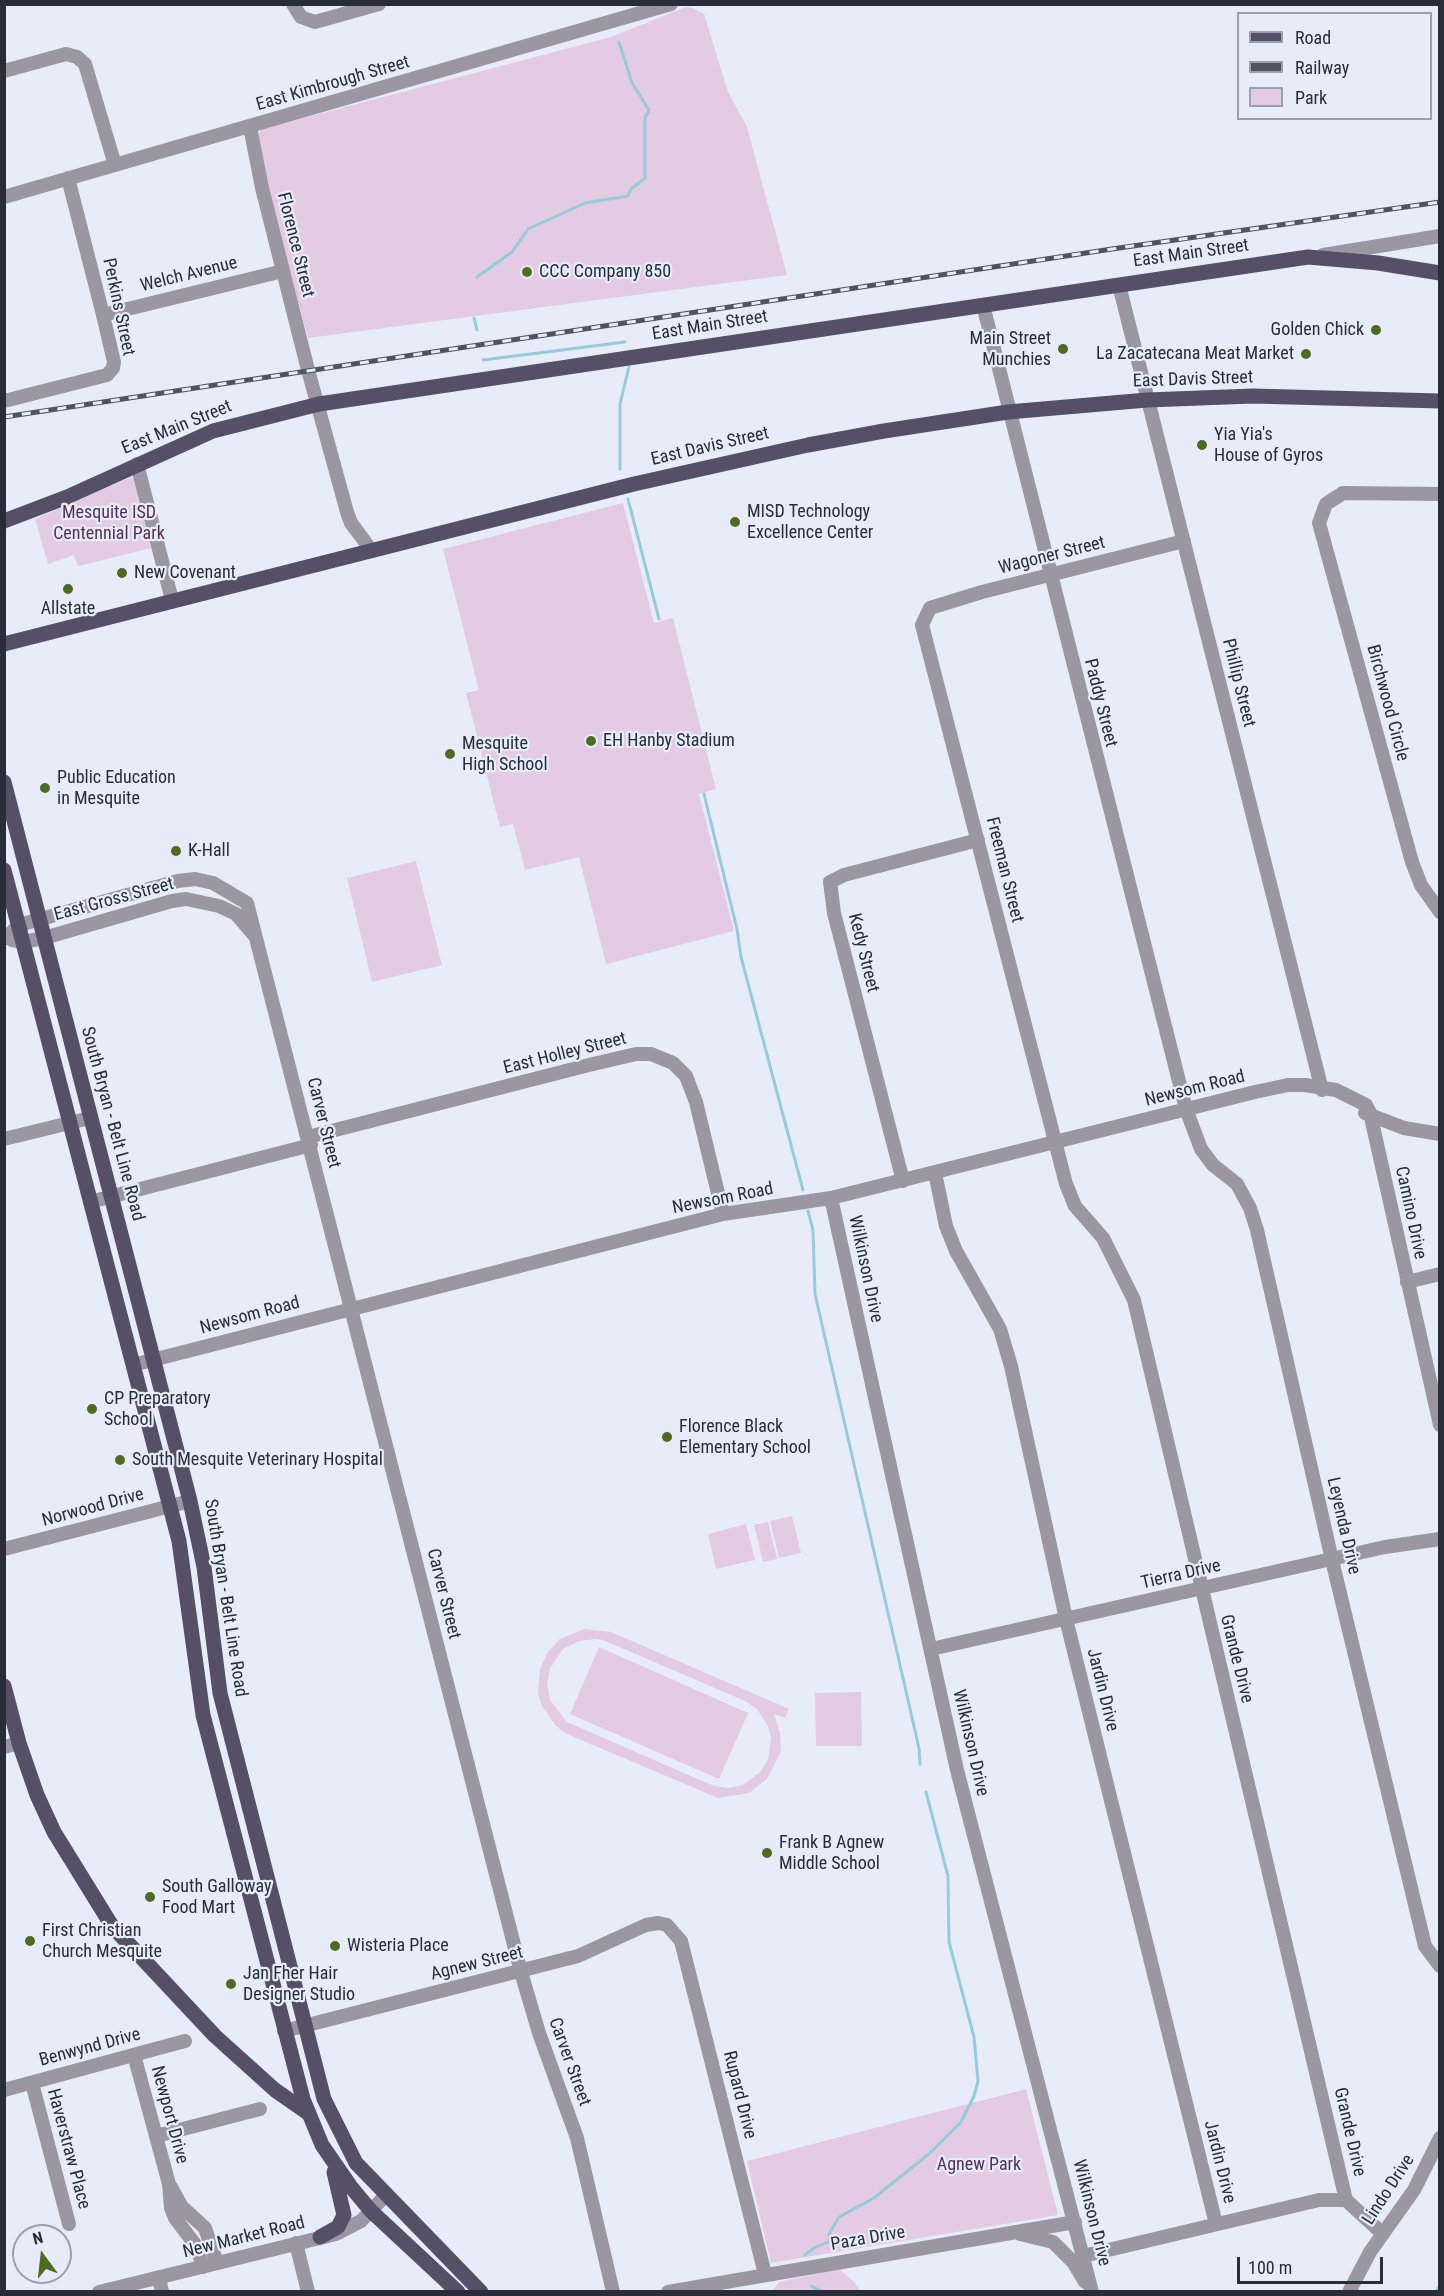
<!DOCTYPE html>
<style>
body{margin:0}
#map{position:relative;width:1444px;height:2296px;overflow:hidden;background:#e8ecf9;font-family:"Roboto Condensed",sans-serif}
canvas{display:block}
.frame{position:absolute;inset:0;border:6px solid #292d39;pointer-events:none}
.legend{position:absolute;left:1237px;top:12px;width:195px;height:108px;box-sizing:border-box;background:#e8ecf9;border:2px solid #9ca0ac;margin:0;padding:8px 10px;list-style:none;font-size:18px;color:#292d39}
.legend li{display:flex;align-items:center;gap:12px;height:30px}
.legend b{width:30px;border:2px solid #9ca0ac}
.north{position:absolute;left:12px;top:2224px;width:60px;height:60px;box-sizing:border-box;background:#e8ecf9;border:2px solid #9ca0ac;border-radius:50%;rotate:345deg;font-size:16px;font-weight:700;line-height:24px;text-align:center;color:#292d39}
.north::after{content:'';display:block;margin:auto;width:21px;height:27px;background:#4d6c21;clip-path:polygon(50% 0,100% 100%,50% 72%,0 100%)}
.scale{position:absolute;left:1237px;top:2257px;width:146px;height:27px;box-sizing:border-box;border:3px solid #292d39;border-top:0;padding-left:8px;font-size:18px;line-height:21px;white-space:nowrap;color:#292d39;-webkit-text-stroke:4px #e8ecf9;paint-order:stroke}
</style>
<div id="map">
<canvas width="1444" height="2296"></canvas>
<div class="frame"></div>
<ul class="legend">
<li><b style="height:8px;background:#565067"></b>Road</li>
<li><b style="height:8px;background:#505461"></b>Railway</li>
<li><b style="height:16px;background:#e3cbe3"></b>Park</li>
</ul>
<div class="north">N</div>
<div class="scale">100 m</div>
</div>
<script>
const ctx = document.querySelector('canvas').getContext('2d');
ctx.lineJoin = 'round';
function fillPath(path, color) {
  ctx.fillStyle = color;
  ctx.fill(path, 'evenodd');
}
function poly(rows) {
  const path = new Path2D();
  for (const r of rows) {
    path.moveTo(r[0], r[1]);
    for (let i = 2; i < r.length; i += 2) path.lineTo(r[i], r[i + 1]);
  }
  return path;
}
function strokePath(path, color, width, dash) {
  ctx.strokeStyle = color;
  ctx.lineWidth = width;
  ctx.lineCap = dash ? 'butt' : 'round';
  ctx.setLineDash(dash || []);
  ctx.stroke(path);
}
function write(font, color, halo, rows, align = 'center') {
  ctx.font = font + ' "Roboto Condensed",sans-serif';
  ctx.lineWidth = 4.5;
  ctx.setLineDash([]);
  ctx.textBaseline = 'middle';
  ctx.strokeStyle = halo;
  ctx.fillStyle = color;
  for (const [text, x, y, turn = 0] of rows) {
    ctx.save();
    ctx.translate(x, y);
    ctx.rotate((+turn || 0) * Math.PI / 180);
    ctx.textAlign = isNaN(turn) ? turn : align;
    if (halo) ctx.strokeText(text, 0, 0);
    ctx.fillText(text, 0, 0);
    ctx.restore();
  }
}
fillPath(poly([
 [686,7,693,8,704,14,728,92,747,127,787,275,308,338,258,154,256,138,262,129,611,37],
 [131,477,134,480,151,548,78,566,74,555,48,564,35,519],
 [623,503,654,623,673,618,716,789,699,794,734,931,606,964,579,857,525,870,513,824,500,827,466,693,479,690,443,549],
 [416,861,442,965,372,982,347,878],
 [792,1516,801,1553,779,1558,770,1521],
 [768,1522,777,1559,763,1562,754,1525],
 [746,1524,755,1560,716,1569,708,1534],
 [584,1629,611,1632,789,1709,785,1718,774,1714,780,1733,781,1751,767,1779,749,1793,718,1798,567,1734,556,1726,541,1705,538,1692,540,1669,547,1653,560,1639],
 [595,1639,603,1640,745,1701,757,1709,768,1726,771,1738,768,1760,760,1772,743,1785,729,1788,714,1786,567,1722,550,1700,547,1684,550,1668,563,1649,579,1641],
 [599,1647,748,1713,719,1779,570,1714],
 [861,1692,862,1746,816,1746,815,1693],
 [1026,2089,1058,2215,771,2263,747,2161],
 [839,2269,854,2282,860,2291,772,2292,779,2282]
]), '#e3cbe3');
strokePath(poly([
 [477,277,512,252,528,229,585,203,628,196,631,189,645,178,645,118,649,110,632,83,619,42],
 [474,318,477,330],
 [483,360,625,342],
 [620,469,620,404,629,367],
 [628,499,659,619],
 [704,794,737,929,741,957,803,1190],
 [808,1211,813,1230,815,1294,919,1748,920,1764],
 [805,2255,814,2248,830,2241,829,2234,839,2217,874,2198,930,2153,961,2122,974,2096,978,2081,974,2037,949,1942,948,1876,926,1792],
 [811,2286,823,2292],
 [1436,2292,1440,2285]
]), '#96ccd8', 3);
strokePath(poly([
 [293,4,301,17,315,22,379,4],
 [4,71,66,54,77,57,85,64,115,165],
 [250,127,262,188,308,370,347,512,351,523,371,550],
 [4,197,671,4],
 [1323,255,1440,236],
 [1119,285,1322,1090],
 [983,305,1186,1109,1201,1149,1213,1165,1237,1184,1250,1208,1257,1230,1332,1560,1425,1946,1440,1966],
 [103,315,283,271],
 [4,401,107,375,113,368,114,362,103,315,68,178],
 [137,464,172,600],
 [1440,494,1343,493,1326,504,1319,523,1412,862,1421,885,1440,912],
 [1184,541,982,592,930,608,922,625,1066,1184,1075,1206,1103,1238,1134,1300,1346,2200],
 [6,938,19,925,178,881,195,879,213,883,247,903,521,1972,539,2033,577,2138,613,2292],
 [12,940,23,942,44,938,172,901,186,899,219,906,236,914,254,935],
 [1365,1113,1404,1128,1440,1134],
 [308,1137,589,1065,636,1054,651,1054,673,1063,686,1076,696,1102,723,1214],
 [4,1139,90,1118],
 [935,1173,946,1226,956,1251,1000,1329,1011,1366,1066,1619,1216,2224],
 [903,1181,834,913,830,882,844,875,978,840],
 [831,1198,957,1770,1092,2292],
 [90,1202,311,1145],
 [1407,1282,1440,1274],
 [133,1365,723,1214,831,1198,1255,1092,1288,1085,1305,1085,1336,1090,1366,1105,1370,1113,1440,1425],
 [4,1549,190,1501],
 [931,1649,1385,1547,1440,1539],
 [4,1747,19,1743],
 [284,2031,578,1956,646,1925,658,1923,667,1925,681,1941,765,2274],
 [134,2055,169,2184,171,2208,175,2218,197,2247,203,2267],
 [32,2083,69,2224],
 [4,2090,185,2041],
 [156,2136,260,2109],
 [171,2187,182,2207,205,2228,217,2263],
 [1020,2234,1053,2242,1073,2262,1085,2282],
 [296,2243,308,2292],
 [1083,2256,1319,2200,1346,2200,1383,2234],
 [159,2277,162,2292],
 [99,2292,336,2234,361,2221,386,2195],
 [668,2292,1075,2222],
 [1349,2292,1370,2252,1414,2190,1440,2138]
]), '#9a96a4', 14);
strokePath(poly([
 [4,521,67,497,213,431,319,404,1308,257,1378,263,1440,273],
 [4,644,634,484,808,445,884,431,1008,412,1147,400,1253,396,1440,401],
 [4,782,190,1501,204,1567,220,1693,324,2099,356,2163,481,2292],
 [4,870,179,1541,203,1715,303,2099,322,2145,351,2187,371,2211,458,2292],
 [4,1686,19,1743,37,1795,54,1832,112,1926,215,2036,275,2090,308,2113],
 [320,2237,338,2227,344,2215,334,2172]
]), '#565067', 15);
const rail = poly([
 [4,417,1112,249,1440,202]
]);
strokePath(rail, '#505461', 5);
strokePath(rail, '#e8ecf9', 3, [9]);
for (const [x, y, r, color] of [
 [527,272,6,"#4d6c21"],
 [1376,330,6,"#4d6c21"],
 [1063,349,6,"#4d6c21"],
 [1306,354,6,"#4d6c21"],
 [1202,445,6,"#4d6c21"],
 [735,522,6,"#4d6c21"],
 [122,573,6,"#4d6c21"],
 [68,589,6,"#4d6c21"],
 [591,741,6,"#4d6c21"],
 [450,754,6,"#4d6c21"],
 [45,788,6,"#4d6c21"],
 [176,851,6,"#4d6c21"],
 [92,1409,6,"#4d6c21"],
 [667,1437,6,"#4d6c21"],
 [120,1460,6,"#4d6c21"],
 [767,1853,6,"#4d6c21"],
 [150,1897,6,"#4d6c21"],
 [30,1941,6,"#4d6c21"],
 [335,1946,6,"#4d6c21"],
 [231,1984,6,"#4d6c21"]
]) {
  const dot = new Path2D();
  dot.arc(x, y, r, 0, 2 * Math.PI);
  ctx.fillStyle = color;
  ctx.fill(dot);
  strokePath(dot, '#e8ecf9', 2);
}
write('18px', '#292d39', '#e8ecf9', [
 ["East Kimbrough Street",333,84,-16],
 ["Florence Street",295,245,76],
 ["East Main Street",1191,254,-8],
 ["Welch Avenue",189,275,-14],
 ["Perkins Street",118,307,78],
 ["East Main Street",710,326,-9],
 ["East Davis Street",1193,380,-2],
 ["East Main Street",177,428,-22],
 ["East Davis Street",710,447,-13],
 ["Wagoner Street",1052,556,-14],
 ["Phillip Street",1238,683,76],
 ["Paddy Street",1100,703,76],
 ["Birchwood Circle",1387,703,75],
 ["Freeman Street",1004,870,76],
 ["East Gross Street",114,900,-15],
 ["Kedy Street",863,953,76],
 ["East Holley Street",565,1054,-14],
 ["Newsom Road",1195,1089,-14],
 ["Carver Street",323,1123,76],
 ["South Bryan - Belt Line Road",112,1124,75],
 ["Newsom Road",723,1199,-11],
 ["Camino Drive",1410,1213,78],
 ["Wilkinson Drive",865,1269,78],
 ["Newsom Road",250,1316,-15],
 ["Norwood Drive",93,1508,-15],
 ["Leyenda Drive",1343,1526,77],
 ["Tierra Drive",1181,1575,-13],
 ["Carver Street",443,1594,76],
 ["South Bryan - Belt Line Road",225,1598,81],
 ["Grande Drive",1236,1659,76],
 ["Jardin Drive",1102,1690,76],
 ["Wilkinson Drive",970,1743,77],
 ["Agnew Street",477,1964,-14],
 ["Benwynd Drive",90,2048,-15],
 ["Carver Street",569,2062,70],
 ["Rupard Drive",739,2095,76],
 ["Newport Drive",169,2115,75],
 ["Grande Drive",1349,2132,77],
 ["Haverstraw Place",68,2149,75],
 ["Jardin Drive",1219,2162,76],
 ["Lindo Drive",1389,2190,-57],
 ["Wilkinson Drive",1091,2213,76],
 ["New Market Road",244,2238,-14],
 ["Paza Drive",868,2239,-10]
]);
write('18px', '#292d39', '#e8ecf9', [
 ["CCC Company 850",539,272],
 ["Golden Chick",1364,330,"right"],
 ["Main Street",1051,339,"right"],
 ["Munchies",1051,360,"right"],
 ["La Zacatecana Meat Market",1294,354,"right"],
 ["Yia Yia's",1214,435],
 ["House of Gyros",1214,456],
 ["MISD Technology",747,512],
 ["Excellence Center",747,533],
 ["New Covenant",134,573],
 ["Allstate",68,609,"center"],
 ["EH Hanby Stadium",603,741],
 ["Mesquite",462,744],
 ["High School",462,765],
 ["Public Education",57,778],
 ["in Mesquite",57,799],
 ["K-Hall",188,851],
 ["CP Preparatory",104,1399],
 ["School",104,1420],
 ["Florence Black",679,1427],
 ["Elementary School",679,1448],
 ["South Mesquite Veterinary Hospital",132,1460],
 ["Frank B Agnew",779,1843],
 ["Middle School",779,1864],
 ["South Galloway",162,1887],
 ["Food Mart",162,1908],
 ["First Christian",42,1931],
 ["Church Mesquite",42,1952],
 ["Wisteria Place",347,1946],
 ["Jan Fher Hair",243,1974],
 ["Designer Studio",243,1995]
], 'left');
write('18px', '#582f5a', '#e8ecf9', [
 ["Mesquite ISD",109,513],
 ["Centennial Park",109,534],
 ["Agnew Park",979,2165]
]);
</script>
